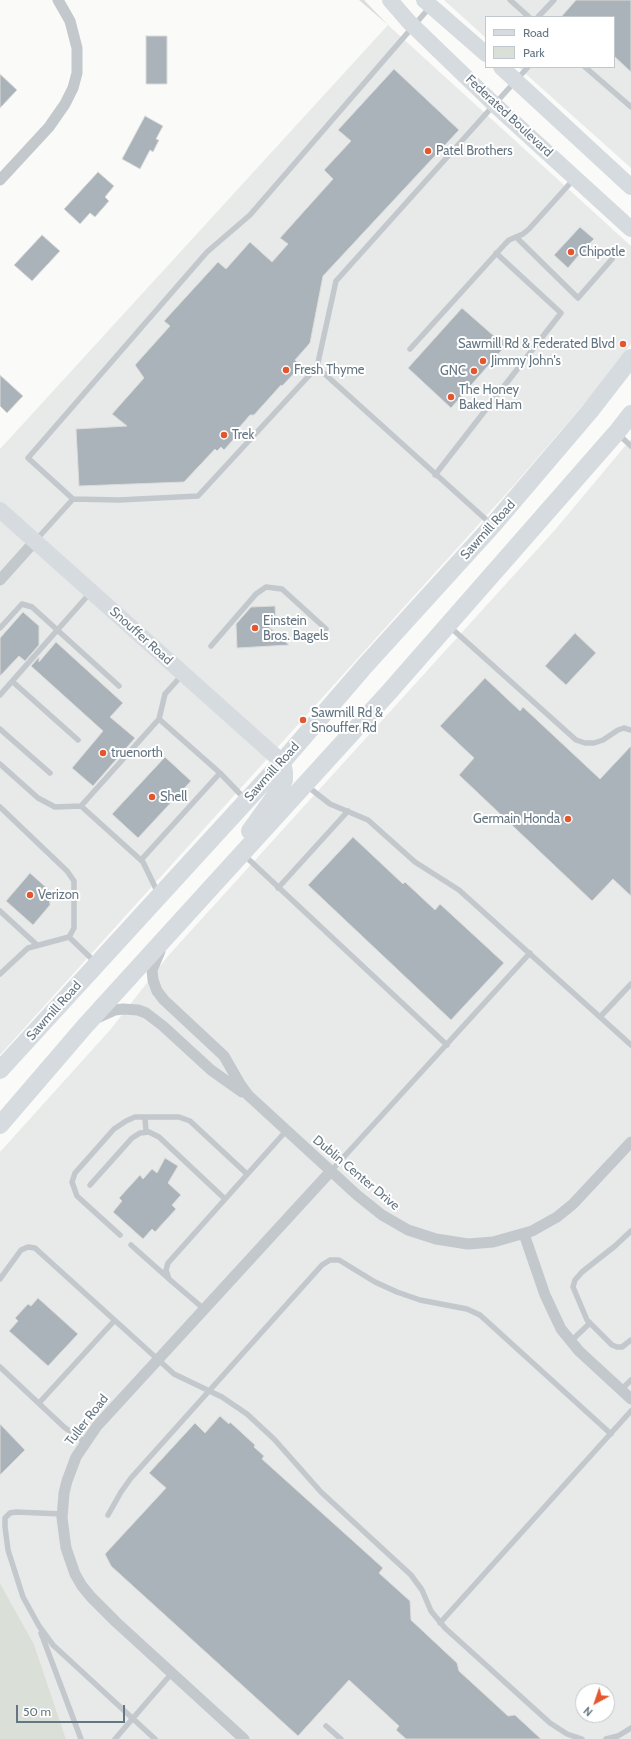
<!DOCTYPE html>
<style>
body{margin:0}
#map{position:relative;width:631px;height:1739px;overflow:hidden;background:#fafaf8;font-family:Cabin,sans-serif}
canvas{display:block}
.legend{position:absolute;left:485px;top:16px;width:130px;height:52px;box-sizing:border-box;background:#fff;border:1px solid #c1c8cd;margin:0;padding:5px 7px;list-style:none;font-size:12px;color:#657683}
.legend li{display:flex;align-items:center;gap:8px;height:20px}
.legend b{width:20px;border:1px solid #c1c8cd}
.north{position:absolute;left:575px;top:1683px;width:40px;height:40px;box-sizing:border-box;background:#fff;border:1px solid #c1c8cd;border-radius:50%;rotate:220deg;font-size:11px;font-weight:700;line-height:16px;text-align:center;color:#657683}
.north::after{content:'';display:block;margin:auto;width:14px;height:18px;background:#e4572e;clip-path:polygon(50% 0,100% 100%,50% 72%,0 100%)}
.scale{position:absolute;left:16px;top:1705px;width:109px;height:18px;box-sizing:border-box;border:2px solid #657683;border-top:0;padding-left:5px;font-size:12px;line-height:14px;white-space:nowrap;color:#657683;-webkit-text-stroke:3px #fff;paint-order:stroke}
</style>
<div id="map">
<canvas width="631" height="1739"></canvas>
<ul class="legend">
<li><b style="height:5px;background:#d6dbdf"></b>Road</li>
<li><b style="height:11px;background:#dadfd7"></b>Park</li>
</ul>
<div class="north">N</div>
<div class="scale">50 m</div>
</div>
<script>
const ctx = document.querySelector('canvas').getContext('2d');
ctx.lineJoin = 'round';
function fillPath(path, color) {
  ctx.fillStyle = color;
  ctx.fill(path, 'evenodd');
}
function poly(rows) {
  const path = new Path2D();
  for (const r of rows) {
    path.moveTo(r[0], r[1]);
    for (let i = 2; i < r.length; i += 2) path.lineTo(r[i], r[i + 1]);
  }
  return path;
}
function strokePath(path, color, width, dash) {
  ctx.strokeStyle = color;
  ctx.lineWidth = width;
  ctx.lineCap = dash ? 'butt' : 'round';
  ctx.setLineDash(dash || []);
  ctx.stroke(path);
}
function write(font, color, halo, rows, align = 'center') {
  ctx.font = font + ' Cabin,sans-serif';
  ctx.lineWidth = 4;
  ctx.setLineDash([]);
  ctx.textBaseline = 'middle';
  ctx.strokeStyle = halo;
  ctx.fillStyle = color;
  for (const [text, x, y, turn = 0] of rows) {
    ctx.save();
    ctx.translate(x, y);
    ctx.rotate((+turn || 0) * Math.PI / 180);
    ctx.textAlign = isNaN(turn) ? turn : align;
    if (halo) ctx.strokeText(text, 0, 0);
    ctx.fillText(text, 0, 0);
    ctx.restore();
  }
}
fillPath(poly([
 [444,0,631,0,631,168,518,67,614,67,614,17,486,17,486,38],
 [388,25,631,246,631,344,596,390,515,484,0,1055,0,449],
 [631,439,631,1739,66,1739,34,1644,0,1583,0,1152,110,1030,168,956,554,531],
 [583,1691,607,1691,607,1715,583,1715]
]), '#e8e9e9');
fillPath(poly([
 [359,0,364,0,388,25],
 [0,1583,34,1644,66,1739,0,1739]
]), '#dadfd7');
const building = poly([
 [576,0,631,0,631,72,614,56,614,17,561,17,576,0],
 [146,36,167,36,167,84,146,84,146,36],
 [394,69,459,130,323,276,310,343,295,360,301,366,282,386,281,385,254,415,250,415,237,430,240,432,224,450,221,447,217,451,215,449,184,482,79,486,76,429,127,426,112,414,144,378,135,365,170,326,164,321,218,262,226,269,250,242,272,262,288,244,280,238,333,179,324,170,351,141,338,130,394,69],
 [0,74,17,90,0,108,0,74],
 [145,116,163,126,156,139,159,140,153,152,150,150,140,169,122,159,145,116],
 [98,172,114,186,105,197,109,201,95,217,90,213,80,224,64,209,98,172],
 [580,227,594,239,589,244,592,249,578,256,568,268,554,255,580,227],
 [42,235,60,251,32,281,14,265,42,235],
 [462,308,495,337,501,338,508,343,451,408,408,368,462,308],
 [0,375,23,396,7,413,0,406,0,375],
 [275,606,276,625,267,625,289,645,237,648,236,624,251,607,275,606],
 [23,612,39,626,39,645,25,661,19,656,0,676,0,638,23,612],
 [575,633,596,653,566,685,545,666,575,633],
 [56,642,123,703,110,717,135,738,93,786,72,768,103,731,31,666,39,657,39,662,56,642],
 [485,678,520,711,523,707,600,779,631,746,631,896,613,879,592,901,459,775,474,758,440,726,485,678],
 [165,757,191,781,138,838,112,814,165,757],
 [353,837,403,884,405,882,435,910,440,904,504,963,451,1020,308,885,353,837],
 [30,873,49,890,50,905,33,925,6,901,30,873],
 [165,1158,178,1166,168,1183,181,1195,172,1205,176,1209,155,1232,152,1229,143,1239,113,1212,122,1201,119,1198,140,1175,143,1179,152,1169,157,1173,165,1158],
 [38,1298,78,1334,48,1366,9,1331,18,1321,15,1318,28,1304,31,1306,38,1298],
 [220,1416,229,1424,230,1422,255,1445,254,1447,264,1456,262,1459,383,1568,379,1573,410,1601,411,1620,457,1663,459,1671,508,1716,515,1715,541,1739,406,1739,396,1730,399,1726,349,1680,298,1736,111,1566,105,1554,166,1488,149,1473,195,1423,205,1433,220,1416],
 [0,1424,25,1450,0,1475,0,1424]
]);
fillPath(building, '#aab3b9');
strokePath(building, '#dcdcda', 1);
strokePath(poly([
 [510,0,529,17],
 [538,17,554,0],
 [585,67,631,107],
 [516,237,578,298,612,259],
 [410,349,505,244,509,240,523,234,529,229,574,179],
 [317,367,491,524],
 [618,434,631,446],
 [435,475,561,313,496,253],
 [73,499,28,458,207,252,250,215,430,7],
 [36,540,73,499,119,500,198,496,317,367,336,281,528,67],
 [450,627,576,740,585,743,594,743,603,740,618,730,624,728,631,730],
 [0,628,22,604,32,607,119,686],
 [211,646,256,594,266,587,282,589,326,629],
 [13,682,78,740],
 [0,695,91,592],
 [159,719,165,694,183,674],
 [0,729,50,773],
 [0,764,38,798,55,807,81,806,143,862,158,893],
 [220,773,245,799],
 [307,786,330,804,368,820,415,862,459,890,631,1045],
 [81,806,159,719,220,773,141,860],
 [0,807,67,871,74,881,74,928,69,937],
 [244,855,447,1045],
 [278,888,348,811],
 [0,911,37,945],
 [0,974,28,948,69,937,95,962],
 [600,1017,631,984],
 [145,1117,146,1132],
 [331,1171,530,953],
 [90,1185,132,1138,140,1133,149,1132,159,1137,225,1199],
 [631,1231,615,1246,582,1272,575,1280,573,1287,587,1320,612,1345,617,1347,622,1347,631,1340],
 [120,1235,77,1196,72,1182,75,1173,114,1129,126,1121,135,1117,179,1117,190,1121,247,1174],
 [131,1245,168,1278],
 [0,1279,21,1250,28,1247,35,1248,174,1374,222,1397,247,1414,274,1439,321,1492,411,1575,422,1590,431,1611,445,1628,550,1723,567,1734,582,1739],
 [204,1309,169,1279,166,1270,168,1263,286,1131],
 [570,1342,590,1323],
 [0,1367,64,1427,85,1442],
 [621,1390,631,1380],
 [39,1403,114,1321],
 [62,1514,16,1512,10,1513,5,1518,5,1527,8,1550,23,1597,39,1626,53,1645,155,1739],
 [108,1515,121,1492,131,1478,322,1265,330,1260,339,1260,375,1282,397,1292,420,1300,467,1309,480,1315,611,1434],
 [440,1623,631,1411],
 [41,1633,81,1739],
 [326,1726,341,1739],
 [115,1739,172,1673],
 [606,1739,618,1736,631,1728]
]), '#c3c8cc', 5.5);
strokePath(poly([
 [0,180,49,127,65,104,73,88,77,73,77,48,70,21,58,0],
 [0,580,35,541],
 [160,951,152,970,153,980,157,991,164,1000,224,1056,240,1084,248,1095,357,1195,382,1215,408,1230,436,1239,468,1244,493,1242,532,1231,557,1217,573,1204,631,1142],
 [97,1018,115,1010,123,1009,138,1010,146,1013,163,1026,211,1070,242,1092],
 [524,1234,545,1295,561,1329,579,1351,631,1399],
 [244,1739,116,1622,91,1597,82,1586,75,1574,66,1548,62,1518,64,1493,67,1481,76,1457,97,1426,330,1172]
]), '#c3c8cc', 11);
strokePath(poly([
 [390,0,409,22,495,105,631,229],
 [424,0,486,54],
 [501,67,631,187],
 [0,510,282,762]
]), '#d6dbdf', 16);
strokePath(poly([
 [250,831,278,792,284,780,284,772,282,762],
 [0,1070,282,762,363,668,493,525,590,411,631,358],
 [0,1125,85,1026,390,691,617,432,631,414]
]), '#d6dbdf', 18);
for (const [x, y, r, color] of [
 [428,151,4,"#e4572e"],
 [571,252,4,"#e4572e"],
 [623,344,4,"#e4572e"],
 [483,361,4,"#e4572e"],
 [286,370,4,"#e4572e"],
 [474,371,4,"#e4572e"],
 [451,397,4,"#e4572e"],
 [224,435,4,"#e4572e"],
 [255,628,4,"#e4572e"],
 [303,720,4,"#e4572e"],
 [103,753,4,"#e4572e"],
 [152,797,4,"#e4572e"],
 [568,819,4,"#e4572e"],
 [30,895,4,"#e4572e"]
]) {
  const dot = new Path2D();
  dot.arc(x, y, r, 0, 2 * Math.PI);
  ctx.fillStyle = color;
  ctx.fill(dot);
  strokePath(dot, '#fff', 1.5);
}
write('13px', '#657683', '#fff', [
 ["Federated Boulevard",509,116,43],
 ["Sawmill Road",488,530,-48],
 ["Snouffer Road",141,636,42],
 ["Sawmill Road",272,772,-48],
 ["Sawmill Road",54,1011,-48],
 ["Dublin Center Drive",356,1173,40],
 ["Tuller Road",87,1420,-52]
]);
write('13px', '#657683', '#fff', [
 ["Patel Brothers",436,151],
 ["Chipotle",579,252],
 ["Sawmill Rd & Federated Blvd",615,344,"right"],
 ["Jimmy John's",491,361],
 ["Fresh Thyme",294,370],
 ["GNC",466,371,"right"],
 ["The Honey",459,390],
 ["Baked Ham",459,405],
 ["Trek",232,435],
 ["Einstein",263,621],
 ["Bros. Bagels",263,636],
 ["Sawmill Rd &",311,713],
 ["Snouffer Rd",311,728],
 ["truenorth",111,753],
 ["Shell",160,797],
 ["Germain Honda",560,819,"right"],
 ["Verizon",38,895]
], 'left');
</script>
